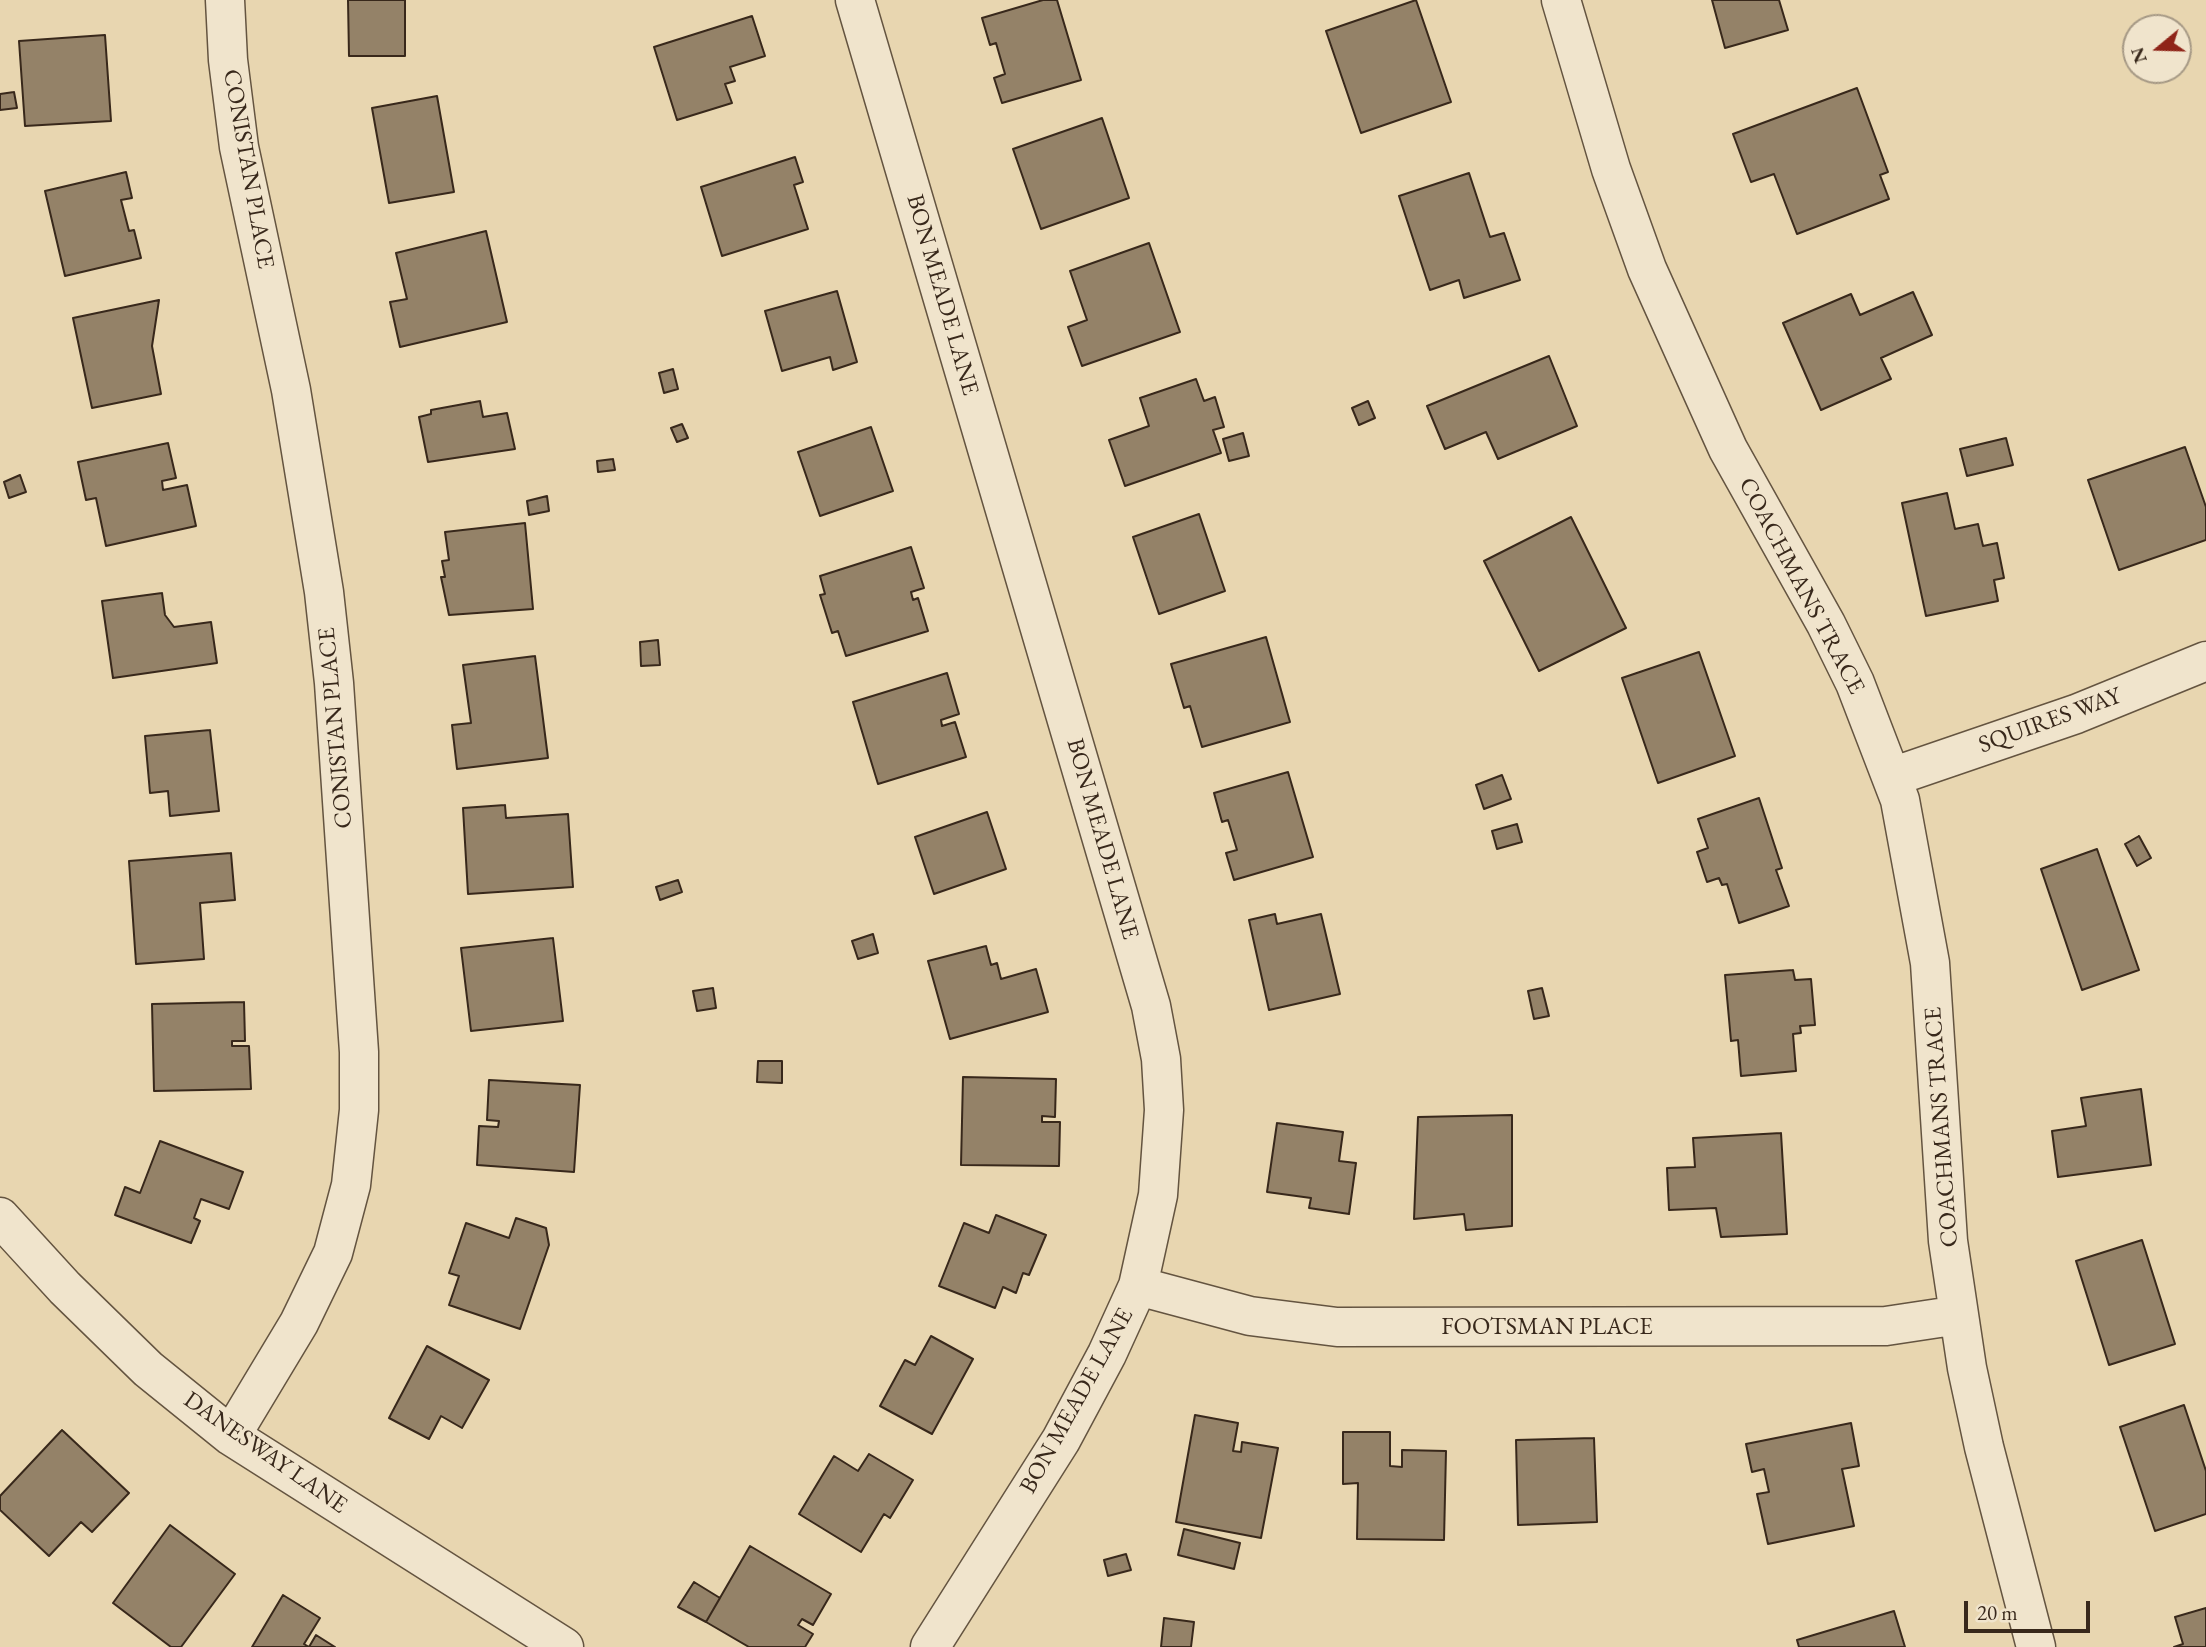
<!DOCTYPE html>
<style>
body{margin:0}
#map{position:relative;width:2206px;height:1647px;overflow:hidden;background:#e8d6b0;font-family:"EB Garamond",serif}
canvas{display:block}
.north{position:absolute;left:2122px;top:14px;width:70px;height:70px;box-sizing:border-box;background:#f0e4cc;border:2px solid #a69985;border-radius:50%;rotate:251deg;font-size:19px;font-weight:700;line-height:28px;text-align:center;color:#38281b}
.north::after{content:'';display:block;margin:auto;width:24px;height:32px;background:#8f2418;clip-path:polygon(50% 0,100% 100%,50% 72%,0 100%)}
.scale{position:absolute;left:1964px;top:1601px;width:126px;height:32px;box-sizing:border-box;border:4px solid #38281b;border-top:0;padding-left:9px;font-size:21px;line-height:24px;white-space:nowrap;color:#38281b;-webkit-text-stroke:5px #f0e4cc;paint-order:stroke}
</style>
<div id="map">
<canvas width="2206" height="1647"></canvas>
<div class="north">N</div>
<div class="scale">20 m</div>
</div>
<script>
const ctx = document.querySelector('canvas').getContext('2d');
ctx.lineJoin = 'round';
function fillPath(path, color) {
  ctx.fillStyle = color;
  ctx.fill(path, 'evenodd');
}
function poly(rows) {
  const path = new Path2D();
  for (const r of rows) {
    path.moveTo(r[0], r[1]);
    for (let i = 2; i < r.length; i += 2) path.lineTo(r[i], r[i + 1]);
  }
  return path;
}
function strokePath(path, color, width, dash) {
  ctx.strokeStyle = color;
  ctx.lineWidth = width;
  ctx.lineCap = dash ? 'butt' : 'round';
  ctx.setLineDash(dash || []);
  ctx.stroke(path);
}
function write(font, color, halo, rows, align = 'center') {
  ctx.font = font + ' "EB Garamond",serif';
  ctx.lineWidth = 5;
  ctx.setLineDash([]);
  ctx.textBaseline = 'middle';
  ctx.strokeStyle = halo;
  ctx.fillStyle = color;
  for (const [text, x, y, turn = 0] of rows) {
    ctx.save();
    ctx.translate(x, y);
    ctx.rotate((+turn || 0) * Math.PI / 180);
    ctx.textAlign = isNaN(turn) ? turn : align;
    if (halo) ctx.strokeText(text, 0, 0);
    ctx.fillText(text, 0, 0);
    ctx.restore();
  }
}
const building = poly([
 [348,0,405,0,405,56,349,56,348,0],
 [1043,0,1057,0,1081,80,1002,103,994,78,1005,74,996,43,990,45,982,18,1043,0],
 [1416,0,1451,102,1361,133,1326,31,1416,0],
 [1712,0,1779,0,1788,30,1725,48,1712,0],
 [752,16,765,56,730,67,735,81,725,84,732,103,677,120,654,47,752,16],
 [105,35,111,121,25,126,19,41,105,35],
 [1857,88,1888,172,1880,175,1889,199,1797,234,1774,174,1751,182,1733,134,1857,88],
 [14,92,17,108,0,110,0,94,14,92],
 [437,96,454,192,389,203,372,108,437,96],
 [1102,118,1129,198,1041,229,1013,149,1102,118],
 [795,157,803,182,794,185,808,229,722,256,701,187,795,157],
 [126,172,132,198,121,200,129,231,134,230,141,258,65,276,45,191,126,172],
 [1469,173,1490,237,1504,233,1520,280,1464,298,1459,280,1430,290,1399,196,1469,173],
 [486,231,507,322,400,347,390,302,407,299,396,253,486,231],
 [1149,243,1180,332,1082,366,1068,327,1087,320,1070,271,1149,243],
 [837,291,857,362,833,370,830,357,782,371,765,311,837,291],
 [1913,292,1932,335,1881,358,1891,379,1821,410,1783,323,1851,294,1860,315,1913,292],
 [159,300,152,346,161,394,92,408,73,318,159,300],
 [1549,356,1577,426,1498,459,1486,432,1445,449,1427,406,1549,356],
 [673,369,678,389,664,393,659,373,673,369],
 [1196,379,1204,401,1215,397,1224,427,1213,430,1221,453,1125,486,1109,440,1149,426,1140,398,1196,379],
 [480,401,483,417,507,413,515,449,428,462,419,417,431,414,431,410,480,401],
 [1368,401,1375,418,1359,425,1352,408,1368,401],
 [682,424,688,438,677,442,671,428,682,424],
 [871,427,893,491,820,516,798,452,871,427],
 [1243,433,1249,456,1229,461,1223,439,1243,433],
 [2006,438,2013,465,1967,476,1960,449,2006,438],
 [168,443,176,478,162,481,163,490,187,485,196,526,106,546,96,498,86,500,78,462,168,443],
 [2185,447,2206,507,2206,540,2119,570,2088,480,2185,447],
 [613,459,615,470,598,472,597,461,613,459],
 [20,475,26,492,9,498,4,482,20,475],
 [1947,493,1955,529,1978,524,1983,546,1997,543,2004,578,1994,580,1998,601,1926,616,1902,503,1947,493],
 [547,496,549,511,529,515,527,501,547,496],
 [1199,514,1225,591,1159,614,1133,537,1199,514],
 [1571,517,1626,628,1539,671,1484,561,1571,517],
 [525,523,533,609,449,615,441,577,445,577,442,561,449,560,445,532,525,523],
 [911,547,924,588,911,592,913,600,918,598,928,631,846,656,838,631,832,633,820,595,825,594,820,576,911,547],
 [162,593,165,615,174,627,211,622,217,663,113,678,102,601,162,593],
 [1266,637,1290,722,1202,747,1190,706,1184,708,1171,664,1266,637],
 [658,640,660,665,641,666,640,642,658,640],
 [1699,652,1735,756,1658,783,1622,678,1699,652],
 [535,656,548,758,457,769,452,725,471,723,463,665,535,656],
 [947,673,959,714,941,720,942,726,955,722,966,757,878,784,853,702,947,673],
 [210,730,219,811,170,816,168,791,150,793,145,736,210,730],
 [1288,772,1313,857,1234,880,1226,853,1237,850,1228,820,1222,822,1214,793,1288,772],
 [1502,775,1511,799,1484,809,1476,785,1502,775],
 [1759,798,1782,868,1776,870,1789,906,1739,923,1727,884,1722,885,1719,878,1707,882,1697,852,1708,848,1698,819,1759,798],
 [505,805,506,818,568,814,573,887,468,894,463,808,505,805],
 [987,812,1006,869,934,894,915,837,987,812],
 [1517,824,1522,842,1497,849,1492,831,1517,824],
 [2139,836,2151,858,2137,866,2125,844,2139,836],
 [2097,849,2139,970,2082,990,2041,869,2097,849],
 [231,853,235,900,200,903,204,959,136,964,129,861,231,853],
 [678,880,682,892,660,900,656,887,678,880],
 [1275,914,1277,924,1321,914,1340,994,1269,1010,1249,920,1275,914],
 [873,934,878,953,858,959,852,941,873,934],
 [553,938,563,1021,471,1031,461,948,553,938],
 [986,946,991,965,997,963,1001,979,1036,969,1048,1012,950,1039,928,961,986,946],
 [1793,970,1795,980,1811,979,1815,1025,1800,1026,1801,1033,1793,1034,1796,1071,1741,1076,1738,1040,1731,1041,1725,975,1793,970],
 [713,988,716,1008,697,1011,693,991,713,988],
 [1542,988,1549,1016,1534,1019,1528,991,1542,988],
 [244,1002,245,1041,232,1041,232,1046,249,1046,251,1089,154,1091,152,1004,244,1002],
 [758,1061,782,1061,782,1083,757,1082,758,1061],
 [963,1077,1056,1079,1055,1117,1042,1116,1042,1122,1060,1122,1059,1166,961,1165,963,1077],
 [489,1080,580,1085,574,1172,477,1165,479,1126,498,1127,499,1121,487,1120,489,1080],
 [2141,1089,2151,1165,2058,1177,2052,1131,2086,1126,2081,1098,2141,1089],
 [1512,1115,1512,1226,1466,1230,1464,1214,1414,1219,1418,1117,1512,1115],
 [1277,1123,1343,1132,1339,1161,1356,1163,1349,1214,1309,1208,1311,1198,1267,1192,1277,1123],
 [1781,1133,1787,1234,1721,1237,1716,1208,1669,1210,1667,1168,1695,1167,1693,1138,1781,1133],
 [160,1141,243,1172,229,1209,201,1199,194,1218,200,1221,191,1243,115,1215,125,1187,140,1193,160,1141],
 [996,1215,1046,1235,1029,1275,1023,1273,1016,1293,1003,1287,995,1308,939,1286,964,1223,989,1233,996,1215],
 [516,1218,546,1228,549,1245,520,1329,449,1305,459,1276,449,1273,466,1223,509,1238,516,1218],
 [2142,1240,2175,1344,2109,1365,2076,1261,2142,1240],
 [931,1336,973,1359,932,1434,880,1406,905,1360,915,1365,931,1336],
 [427,1346,489,1380,462,1428,441,1416,429,1439,389,1418,427,1346],
 [2184,1405,2206,1471,2206,1514,2155,1531,2120,1427,2184,1405],
 [1195,1415,1238,1423,1233,1451,1241,1452,1242,1442,1278,1448,1261,1538,1176,1522,1195,1415],
 [1851,1423,1859,1466,1842,1469,1854,1526,1768,1544,1757,1494,1769,1492,1764,1469,1752,1472,1746,1444,1851,1423],
 [62,1430,129,1493,92,1532,81,1522,49,1556,0,1510,0,1496,62,1430],
 [1343,1432,1390,1432,1390,1466,1402,1467,1402,1450,1446,1451,1444,1540,1357,1539,1358,1483,1343,1484,1343,1432],
 [1594,1438,1597,1522,1518,1525,1516,1440,1594,1438],
 [869,1454,913,1480,890,1518,884,1514,861,1552,799,1514,834,1456,858,1471,869,1454],
 [170,1525,235,1574,181,1647,171,1647,113,1603,170,1525],
 [1184,1529,1240,1543,1234,1569,1178,1555,1184,1529],
 [750,1546,831,1594,813,1625,802,1619,798,1625,813,1634,805,1647,749,1647,706,1622,750,1546],
 [1126,1554,1131,1570,1108,1576,1104,1560,1126,1554],
 [694,1582,720,1598,706,1622,678,1607,694,1582],
 [283,1595,320,1618,304,1644,309,1647,316,1635,335,1647,252,1647,283,1595],
 [2206,1608,2206,1647,2174,1647,2183,1644,2175,1617,2206,1608],
 [1894,1611,1905,1647,1799,1647,1797,1640,1894,1611],
 [1164,1618,1194,1622,1191,1647,1161,1647,1164,1618]
]);
fillPath(building, '#948268');
strokePath(building, '#38281b', 2);
const minor = poly([
 [225,0,228,60,239,147,291,390,324,592,334,683,359,1052,359,1110,351,1185,333,1253,299,1323,231,1436],
 [855,0,1151,1006,1161,1059,1164,1110,1158,1195,1138,1286,1107,1354,1061,1440,930,1647],
 [1561,0,1611,169,1647,269,1728,449,1826,624,1855,683,1900,800,1930,963,1948,1241,1967,1368,1984,1447,2036,1647],
 [1892,777,2076,714,2206,661],
 [0,1217,65,1288,148,1369,231,1436,564,1647],
 [1138,1286,1250,1316,1337,1327,1886,1326,1959,1315]
]);
strokePath(minor, '#645440', 41);
strokePath(minor, '#f0e4cc', 38);
write('24px', '#38281b', '#f0e4cc', [
 ["CONISTAN PLACE",248,169,80],
 ["BON MEADE LANE",942,295,74],
 ["COACHMANS TRACE",1801,586,62],
 ["SQUIRES WAY",2050,721,-20],
 ["CONISTAN PLACE",336,728,-95],
 ["BON MEADE LANE",1102,839,74],
 ["COACHMANS TRACE",1942,1127,-94],
 ["FOOTSMAN PLACE",1547,1327],
 ["BON MEADE LANE",1077,1401,-61],
 ["DANESWAY LANE",265,1453,35]
]);
</script>
